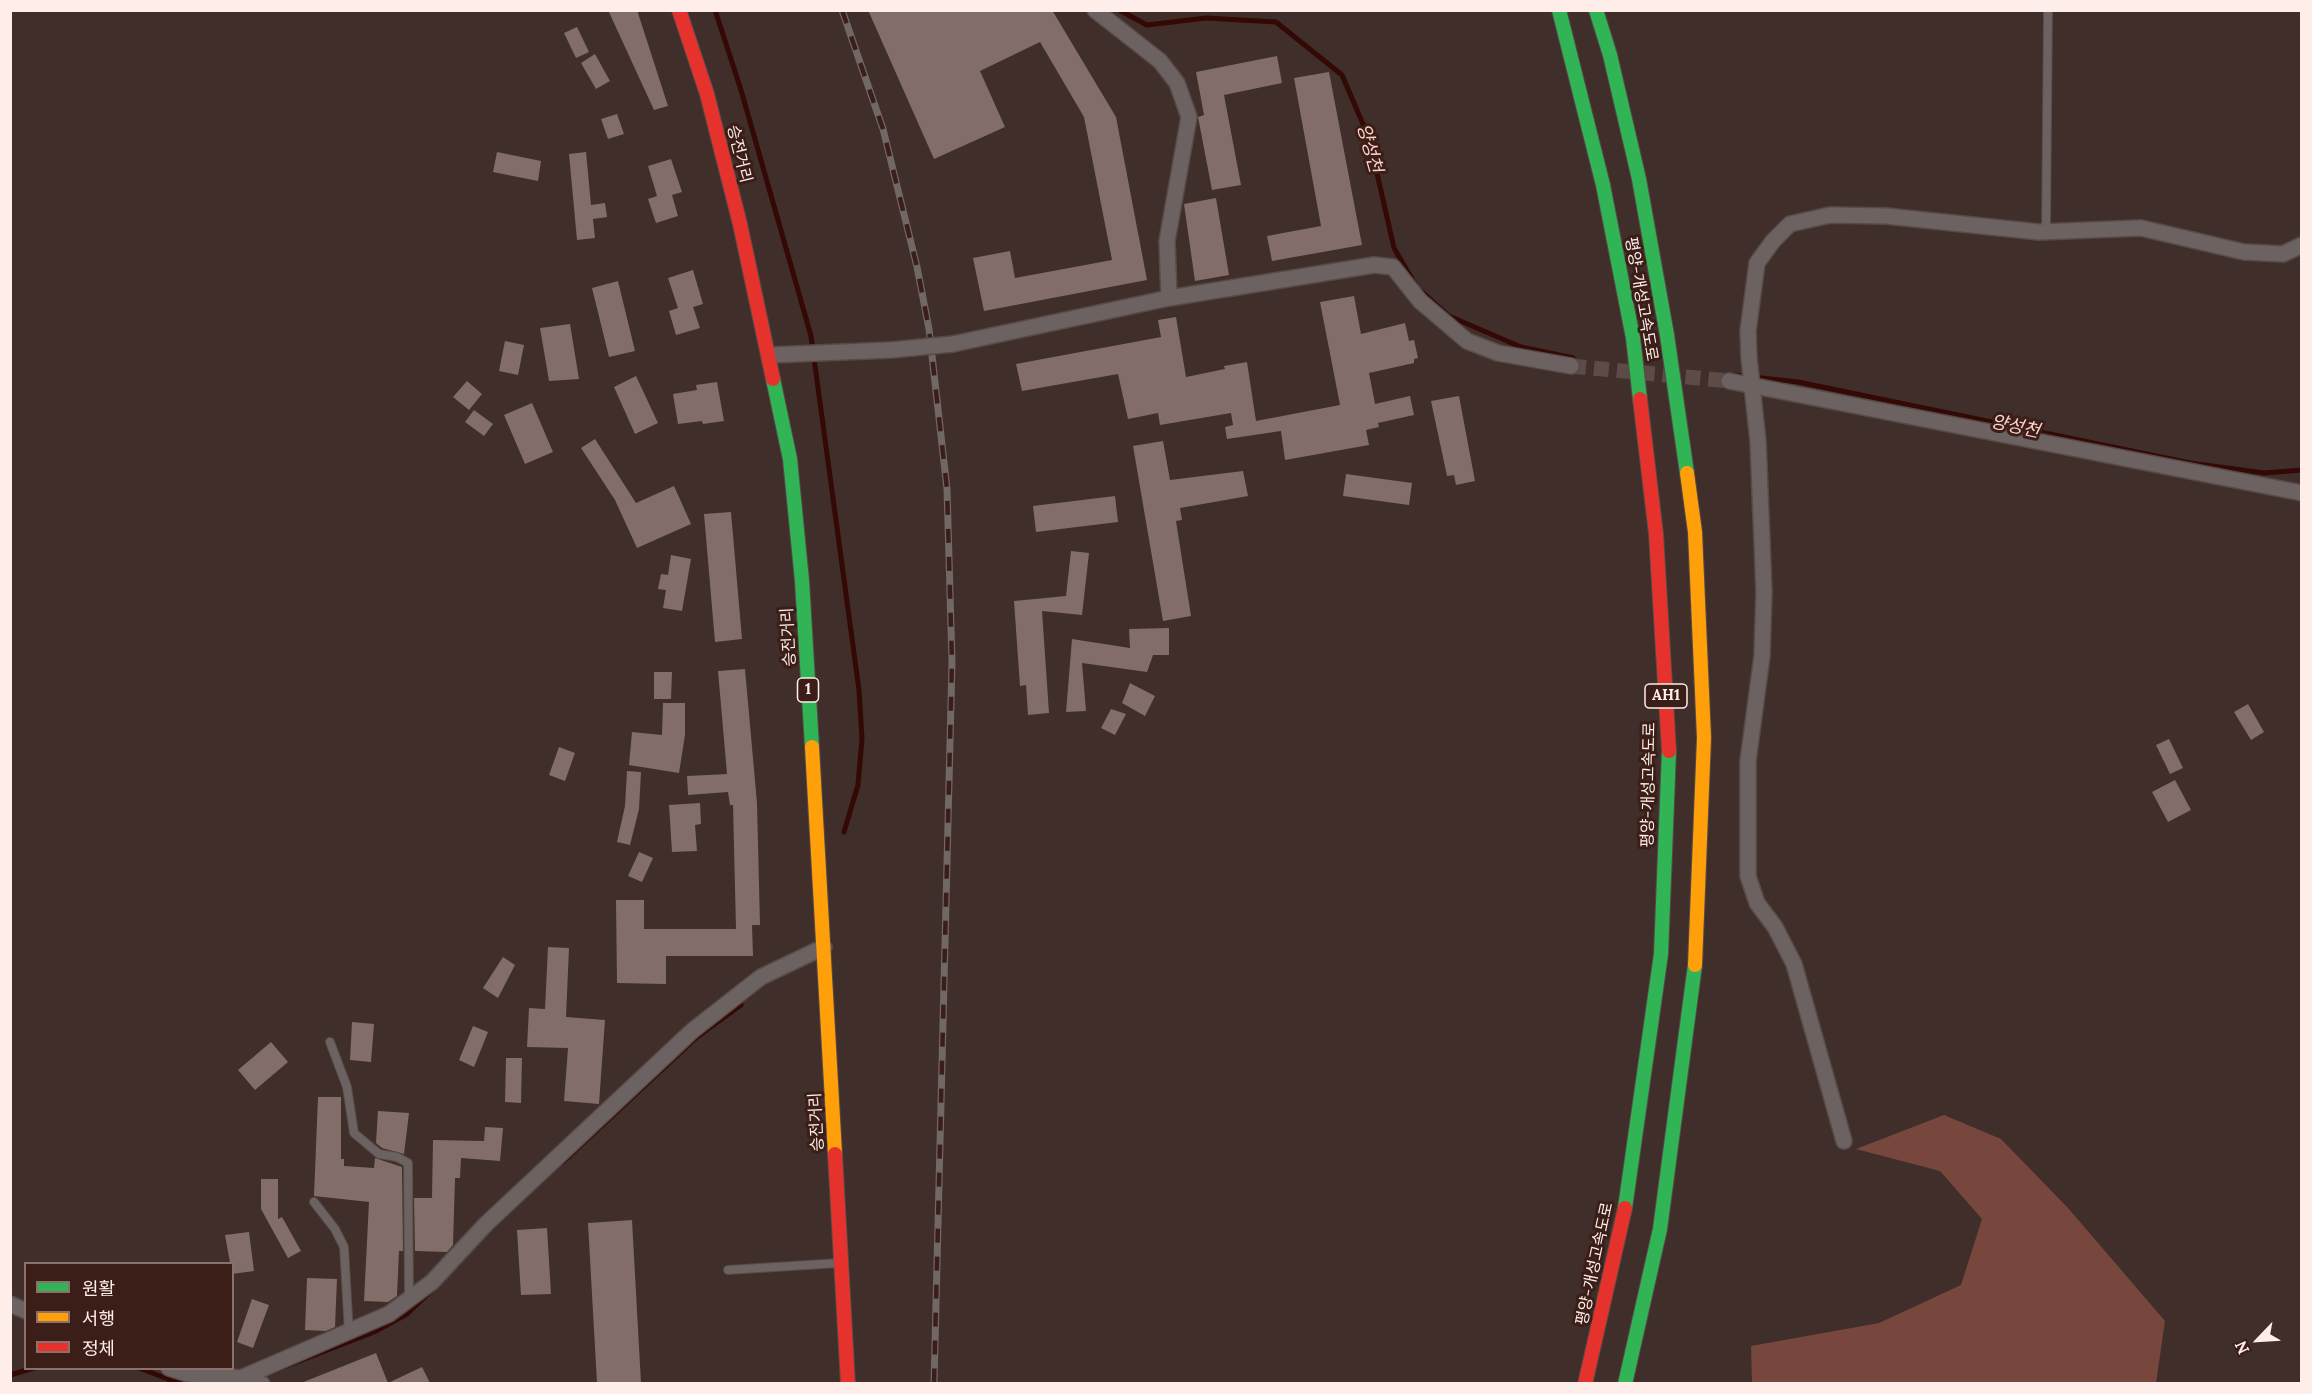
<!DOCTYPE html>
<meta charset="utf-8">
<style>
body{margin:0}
#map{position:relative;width:2312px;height:1394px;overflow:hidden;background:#3f2e2a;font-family:Lora,"Noto Sans KR",serif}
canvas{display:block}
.frame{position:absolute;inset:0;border:12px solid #feede9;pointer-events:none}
.legend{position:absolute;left:24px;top:1262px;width:210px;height:108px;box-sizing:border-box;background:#3c1e18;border:2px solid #8a716c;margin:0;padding:8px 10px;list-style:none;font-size:18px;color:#feede9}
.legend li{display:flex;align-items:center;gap:12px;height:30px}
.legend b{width:30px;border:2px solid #8a716c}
.north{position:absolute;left:2228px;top:1310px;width:60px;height:60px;-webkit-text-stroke:4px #3c1e18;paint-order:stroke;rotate:245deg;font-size:16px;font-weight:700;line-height:24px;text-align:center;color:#feede9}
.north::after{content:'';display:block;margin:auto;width:21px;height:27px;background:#feede9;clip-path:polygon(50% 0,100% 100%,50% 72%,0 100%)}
</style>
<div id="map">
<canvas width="2312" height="1394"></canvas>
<div class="frame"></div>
<ul class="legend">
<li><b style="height:8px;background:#30b455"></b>원활</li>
<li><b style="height:8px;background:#ff9f0a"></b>서행</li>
<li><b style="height:8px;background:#e5322d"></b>정체</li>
</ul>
<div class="north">N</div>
</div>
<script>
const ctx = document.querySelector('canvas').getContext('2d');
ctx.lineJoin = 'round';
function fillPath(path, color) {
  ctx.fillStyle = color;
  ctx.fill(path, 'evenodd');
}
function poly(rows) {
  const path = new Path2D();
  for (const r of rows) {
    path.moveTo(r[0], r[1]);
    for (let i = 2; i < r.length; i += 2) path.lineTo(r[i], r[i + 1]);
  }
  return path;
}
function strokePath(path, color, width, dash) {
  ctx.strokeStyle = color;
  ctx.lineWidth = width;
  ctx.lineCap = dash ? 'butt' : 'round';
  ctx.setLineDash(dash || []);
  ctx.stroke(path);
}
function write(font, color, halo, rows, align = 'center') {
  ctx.font = font + ' Lora,"Noto Sans KR",serif';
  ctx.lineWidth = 6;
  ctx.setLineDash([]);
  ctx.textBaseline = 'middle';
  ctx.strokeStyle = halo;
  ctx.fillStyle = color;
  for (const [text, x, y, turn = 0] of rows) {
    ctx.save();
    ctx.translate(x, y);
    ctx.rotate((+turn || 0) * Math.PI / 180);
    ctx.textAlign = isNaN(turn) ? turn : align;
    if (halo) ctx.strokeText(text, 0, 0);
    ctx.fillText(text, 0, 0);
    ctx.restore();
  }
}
fillPath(poly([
 [1944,1115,2001,1139,2068,1208,2165,1321,2156,1383,1752,1383,1751,1346,1879,1323,1961,1285,1982,1219,1940,1171,1856,1149]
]), '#77473d');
strokePath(poly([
 [715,10,741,90,811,336,859,690,862,739,858,785,844,832],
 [1119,10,1147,25,1206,18,1276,22,1342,75,1369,138,1394,248,1415,284],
 [1421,291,1449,316,1521,347,1573,358],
 [1734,375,1798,382,2190,463,2264,473,2302,470],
 [563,1162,697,1037,741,1005],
 [139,1368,176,1382,198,1384],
 [10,1375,34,1368],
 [263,1375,374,1332,407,1314,432,1290]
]), '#330805', 5);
fillPath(poly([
 [608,10,637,10,668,106,654,110],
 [868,10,1052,10,1116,117,1147,280,984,311,973,258,1010,251,1015,278,1112,260,1084,117,1040,42,980,71,1005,127,934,159],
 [577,27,589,52,576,58,564,33],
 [595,54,610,81,596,89,581,63],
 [1277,56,1282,83,1224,95,1241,185,1212,190,1198,117,1204,115,1196,72],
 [1329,72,1362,245,1272,261,1267,236,1321,226,1294,78],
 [617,114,624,134,608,139,601,119],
 [497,152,541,161,538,181,493,172],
 [586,152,591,205,605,203,607,217,593,219,595,238,577,240,569,154],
 [671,159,682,192,672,195,678,216,656,223,648,199,657,196,648,166],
 [1216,198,1229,275,1195,281,1184,204],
 [693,270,703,304,693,307,700,328,676,335,669,311,678,308,668,278],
 [618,281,635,351,609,357,592,288],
 [1354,296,1361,334,1405,323,1409,341,1414,340,1418,358,1414,359,1414,363,1369,373,1375,404,1410,396,1414,415,1378,423,1379,427,1366,430,1369,445,1285,460,1281,431,1227,439,1225,427,1233,425,1231,413,1160,425,1158,413,1128,419,1118,374,1022,391,1016,364,1161,337,1158,320,1176,317,1186,377,1225,369,1224,366,1247,362,1256,421,1340,405,1320,302],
 [570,324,579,379,549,381,540,328],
 [505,341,524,345,518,375,499,371],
 [636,376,658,423,635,434,614,387],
 [467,381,482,394,469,410,453,397],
 [717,382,724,421,703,424,702,421,678,424,673,394,697,390,696,385],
 [1459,396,1475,481,1456,485,1454,475,1447,476,1431,401],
 [532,403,553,452,525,464,504,415],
 [474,410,493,424,484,436,465,422],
 [595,439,636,503,674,486,691,524,637,548,615,500,581,448],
 [1163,441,1170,480,1243,471,1248,496,1180,508,1182,520,1176,521,1191,616,1163,621,1133,446],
 [1346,474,1412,483,1409,505,1343,496],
 [1115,496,1118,522,1036,532,1033,506],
 [731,512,742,639,715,642,704,514],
 [1071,551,1089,553,1082,615,1042,611,1049,713,1028,715,1026,685,1020,686,1014,601,1066,596],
 [671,555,691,559,682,611,663,608,666,590,658,589,661,574,668,575],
 [1169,628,1169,655,1153,655,1147,672,1082,663,1086,711,1066,712,1072,639,1130,648,1129,629],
 [745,669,757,803,760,925,752,925,753,956,666,956,666,984,617,983,616,900,644,900,644,929,736,929,733,805,730,805,728,792,688,795,687,776,727,774,718,671],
 [654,672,672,672,671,699,654,699],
 [1130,683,1155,696,1145,716,1122,703],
 [663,703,685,703,685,735,679,773,629,765,632,732,662,735],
 [2248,704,2264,732,2251,740,2234,712],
 [1111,709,1126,714,1115,735,1101,728],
 [2169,739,2183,768,2170,774,2156,745],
 [559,747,575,753,565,781,549,775],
 [627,771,641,772,639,809,630,845,617,842,625,806],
 [2175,780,2191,810,2168,822,2152,792],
 [700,803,701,824,695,825,697,851,672,852,669,805],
 [639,852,653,858,642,882,628,876],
 [548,947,569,948,566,1017,605,1020,599,1104,564,1101,568,1048,527,1047,529,1008,545,1009],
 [503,957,515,965,498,998,483,988],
 [352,1022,374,1024,371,1062,350,1060],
 [473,1026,488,1032,474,1067,459,1060],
 [271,1042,288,1062,255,1090,238,1070],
 [506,1058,522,1058,521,1103,505,1102],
 [318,1097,341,1097,341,1159,344,1159,344,1166,374,1168,375,1158,402,1167,403,1251,399,1251,397,1296,388,1302,364,1301,369,1202,314,1196],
 [378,1111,409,1113,404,1154,382,1148,376,1143],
 [485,1127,503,1128,500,1161,461,1158,460,1178,455,1178,453,1245,447,1252,415,1251,414,1198,432,1198,433,1140,484,1141],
 [261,1179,278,1179,278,1219,282,1217,301,1251,288,1258,261,1209],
 [632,1220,641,1383,597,1383,588,1223],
 [547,1228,551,1294,521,1295,517,1230],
 [249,1232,254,1271,232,1274,225,1235],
 [307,1278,337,1279,335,1327,326,1331,305,1330],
 [252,1299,269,1305,253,1348,237,1342],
 [376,1353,388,1383,422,1367,430,1383,301,1383]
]), '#836d68');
strokePath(poly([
 [1571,366,1729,381]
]), '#5c4b47', 15, [15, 8]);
const lane = poly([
 [2046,232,2048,10],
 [330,1042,347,1087,354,1133,379,1154,397,1157,408,1163,409,1298],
 [314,1202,335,1229,344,1247,349,1333],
 [728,1270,839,1263]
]);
const street = poly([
 [1095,10,1160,61,1177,83,1189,117,1167,241,1169,298],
 [953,344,1169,298,1374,265,1393,267,1420,301,1467,341,1498,353,1571,366],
 [770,355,891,350],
 [1729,381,2302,493],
 [1844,1141,1794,964,1775,927,1757,903,1748,876,1748,761,1762,656,1764,592,1758,441,1749,358,1748,331,1757,263,1773,241,1790,224,1830,215,1886,216,2039,232,2141,228,2244,252,2283,254,2302,245],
 [10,1304,26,1311],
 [169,1368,188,1374,241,1378,262,1384],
 [241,1378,389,1314,432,1282,486,1224,692,1031,761,977,824,947]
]);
const fast = poly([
 [1559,10,1603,185,1633,338,1640,399],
 [1596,10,1610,55,1639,179,1667,335,1687,473],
 [773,379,790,459,802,581,812,747],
 [1625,1208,1661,954,1669,751],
 [1625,1384,1660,1229,1695,965]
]);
const slow = poly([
 [1687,473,1695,532,1704,738,1695,965],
 [812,747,835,1154]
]);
const jam = poly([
 [679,10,707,94,740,224,773,379],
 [1640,399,1656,534,1669,751],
 [835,1154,848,1384],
 [1585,1384,1625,1208]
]);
strokePath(lane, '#584a46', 10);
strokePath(street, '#584a46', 18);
strokePath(fast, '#584a46', 16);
strokePath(slow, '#584a46', 16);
strokePath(jam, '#584a46', 16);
strokePath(lane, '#6b6261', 8);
strokePath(street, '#6b6261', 15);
strokePath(fast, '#30b455', 14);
strokePath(slow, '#ff9f0a', 14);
strokePath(jam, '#e5322d', 14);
const rail = poly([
 [842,10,883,129,917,267,929,329,947,489,952,662,934,1384]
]);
strokePath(rail, '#716765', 7);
strokePath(rail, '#3c1e18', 4.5, [14]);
const streetBridge = poly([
 [891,350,953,344]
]);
strokePath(streetBridge, '#584a46', 18, []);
strokePath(streetBridge, '#6b6261', 15);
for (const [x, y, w] of [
 [808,690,21],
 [1666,696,42]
]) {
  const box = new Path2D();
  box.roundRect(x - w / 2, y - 12, w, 24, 4.5);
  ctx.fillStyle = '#3c1e18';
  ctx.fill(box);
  strokePath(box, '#feede9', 1.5);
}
write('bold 15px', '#feede9', null, [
 ["1",808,690],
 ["AH1",1666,696]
]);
write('16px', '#feede9', '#3c1e18', [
 ["승전거리",739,154,76],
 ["평양-개성고속도로",1641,299,80],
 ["승전거리",789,637,-93],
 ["평양-개성고속도로",1649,785,-89],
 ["승전거리",817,1122,-93],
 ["평양-개성고속도로",1595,1264,-78]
]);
write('italic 18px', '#fdd2c9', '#3c1e18', [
 ["양성천",1369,148,74],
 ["양성천",2015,427,12]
]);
</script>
